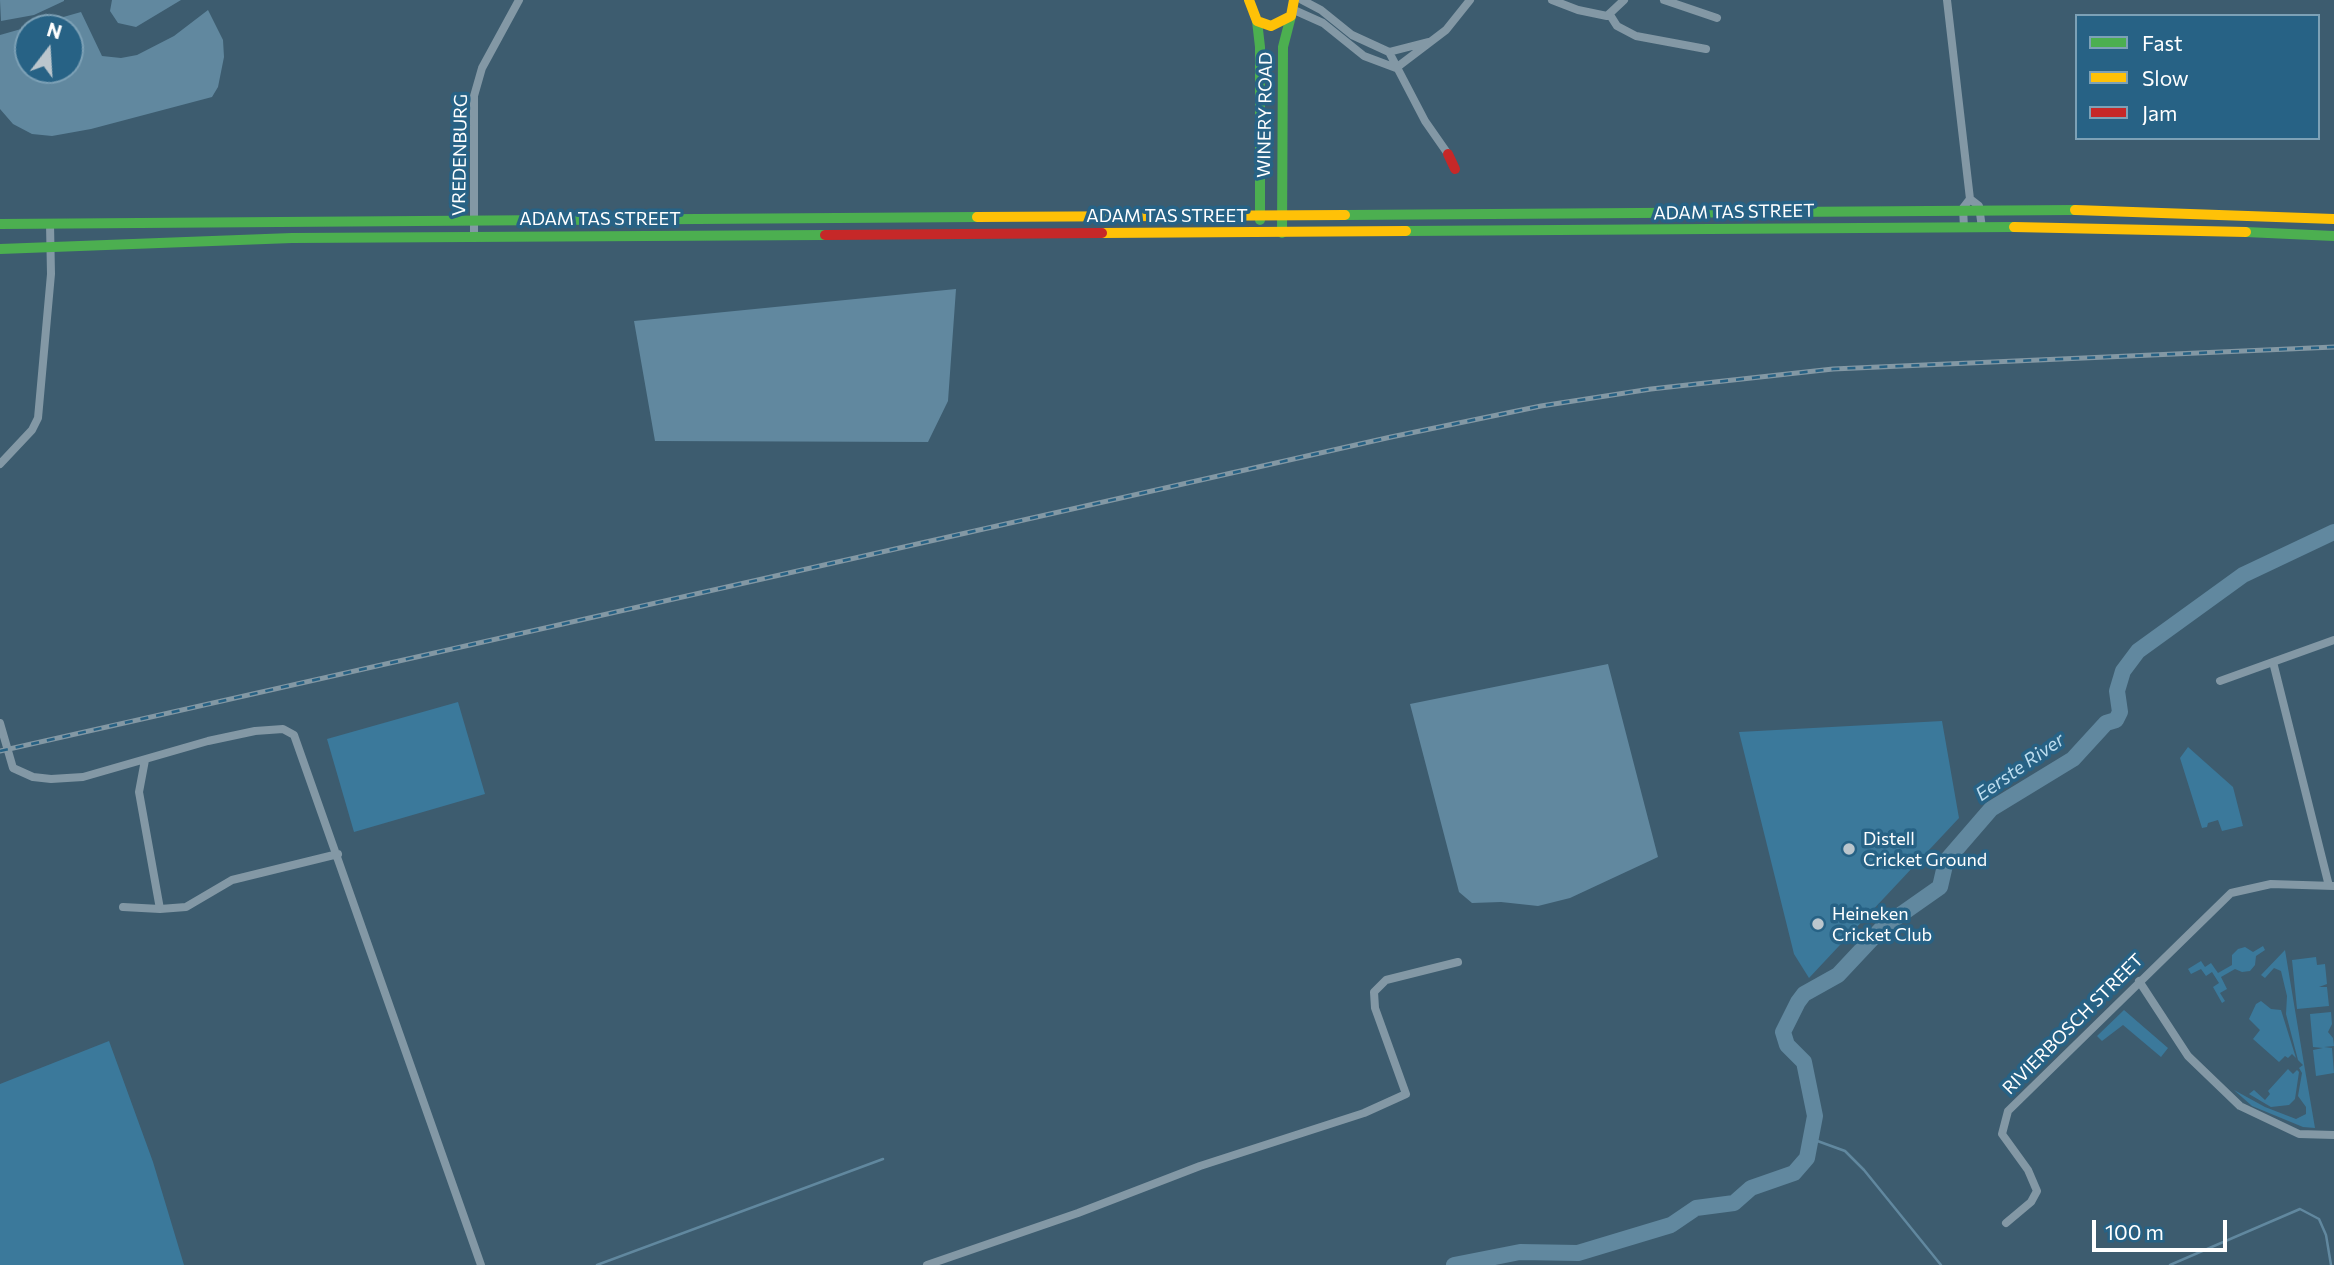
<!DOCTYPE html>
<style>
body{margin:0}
#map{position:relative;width:2334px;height:1265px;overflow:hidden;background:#3d5c6f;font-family:Commissioner,sans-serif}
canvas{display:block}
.legend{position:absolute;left:2075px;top:14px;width:245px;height:126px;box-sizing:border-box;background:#276285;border:2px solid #7da1b6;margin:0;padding:9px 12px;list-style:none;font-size:21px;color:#fff}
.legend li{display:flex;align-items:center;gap:14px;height:35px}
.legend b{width:35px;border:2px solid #7da1b6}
.north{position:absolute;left:14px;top:14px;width:70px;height:70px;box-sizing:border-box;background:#276285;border:2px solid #7da1b6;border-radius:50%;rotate:17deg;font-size:19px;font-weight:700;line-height:28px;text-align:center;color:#fff}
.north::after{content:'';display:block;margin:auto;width:24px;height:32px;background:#bbc6cd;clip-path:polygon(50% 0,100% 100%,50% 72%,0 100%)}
.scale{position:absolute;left:2092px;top:1220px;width:135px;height:32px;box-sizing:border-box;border:4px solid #fff;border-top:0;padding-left:9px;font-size:21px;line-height:24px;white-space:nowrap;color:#fff;-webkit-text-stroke:5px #276285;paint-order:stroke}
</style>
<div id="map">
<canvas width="2334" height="1265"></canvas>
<ul class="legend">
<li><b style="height:9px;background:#4caf50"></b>Fast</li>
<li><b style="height:9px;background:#ffc107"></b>Slow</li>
<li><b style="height:9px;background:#c62828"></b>Jam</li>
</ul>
<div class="north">N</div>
<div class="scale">100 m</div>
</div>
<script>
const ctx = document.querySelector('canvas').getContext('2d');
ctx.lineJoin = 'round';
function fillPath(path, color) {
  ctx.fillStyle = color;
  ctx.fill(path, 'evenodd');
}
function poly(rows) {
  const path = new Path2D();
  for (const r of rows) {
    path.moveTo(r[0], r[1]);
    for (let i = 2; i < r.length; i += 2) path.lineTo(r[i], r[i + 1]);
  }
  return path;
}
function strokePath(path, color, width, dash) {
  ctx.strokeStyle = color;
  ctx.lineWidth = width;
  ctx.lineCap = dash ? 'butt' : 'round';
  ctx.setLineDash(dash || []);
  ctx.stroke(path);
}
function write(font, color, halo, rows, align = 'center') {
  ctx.font = font + ' Commissioner,sans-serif';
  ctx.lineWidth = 7;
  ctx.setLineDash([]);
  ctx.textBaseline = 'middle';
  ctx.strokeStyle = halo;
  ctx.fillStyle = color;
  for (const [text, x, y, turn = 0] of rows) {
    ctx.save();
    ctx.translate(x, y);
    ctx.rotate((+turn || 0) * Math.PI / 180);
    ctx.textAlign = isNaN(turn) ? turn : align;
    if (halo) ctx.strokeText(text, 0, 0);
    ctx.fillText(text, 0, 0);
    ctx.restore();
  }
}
fillPath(poly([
 [458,702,485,794,354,832,327,739],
 [1942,721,1959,818,1809,978,1794,954,1739,732],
 [2188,747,2233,787,2243,826,2222,831,2218,820,2208,823,2207,827,2202,828,2180,758],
 [2263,946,2265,950,2256,956,2255,965,2250,971,2242,972,2235,969,2221,977,2227,989,2220,993,2225,1001,2222,1003,2213,987,2219,983,2212,972,2206,976,2201,969,2191,974,2188,969,2201,961,2205,967,2211,963,2218,973,2232,965,2232,955,2238,949,2245,947,2253,952],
 [2285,950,2304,1064,2315,1128,2303,1127,2252,1106,2234,1090,2265,1107,2296,1119,2306,1114,2306,1107,2298,1096,2302,1073,2299,1068,2303,1065,2298,1060,2286,1014,2287,996,2281,971,2274,968,2265,978,2261,975],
 [2316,957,2317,965,2325,964,2327,984,2319,987,2327,987,2329,1006,2297,1009,2292,960],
 [2261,1001,2271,1009,2281,1010,2296,1058,2292,1054,2288,1058,2285,1056,2279,1062,2253,1039,2260,1030,2249,1019,2256,1004],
 [2124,1010,2168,1048,2161,1057,2123,1025,2102,1041,2097,1036],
 [2331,1012,2332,1024,2328,1032,2333,1038,2334,1046,2324,1047,2332,1048,2334,1073,2316,1076,2313,1050,2323,1048,2313,1047,2310,1014],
 [109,1041,153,1162,184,1265,0,1265,0,1084],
 [2288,1069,2293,1074,2297,1070,2299,1072,2295,1099,2289,1105,2271,1107,2249,1094,2254,1090,2265,1100,2270,1094,2268,1091]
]), '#3b799b');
fillPath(poly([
 [0,0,64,0,64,1,34,15,1,21],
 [112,0,181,0,136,27,118,23,110,11],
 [208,10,223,40,224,57,218,87,212,97,91,129,52,136,32,134,13,124,0,109,0,35,81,12,102,56,121,58,137,55,174,36],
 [28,28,70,28,70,70,28,70],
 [956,289,948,401,928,442,655,441,634,321],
 [1608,664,1658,857,1570,898,1538,906,1501,902,1472,903,1459,892,1410,704]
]), '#61889f');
strokePath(poly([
 [1812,1139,1845,1151,1864,1170,1941,1265],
 [597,1265,883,1159],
 [2170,1265,2300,1209,2319,1219,2326,1235,2331,1265]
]), '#61889f', 2.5);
strokePath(poly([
 [1454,1265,1520,1252,1578,1253,1671,1225,1696,1208,1734,1203,1751,1188,1794,1173,1807,1158,1815,1116,1804,1062,1787,1045,1783,1032,1798,1002,1804,994,1838,975,1883,927,1940,887,1946,861,1991,809,2073,759,2106,723,2116,720,2120,712,2117,691,2123,671,2138,651,2243,575,2334,532]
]), '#61889f', 16);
strokePath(poly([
 [1302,0,1321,10,1352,35,1389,52],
 [1552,0,1578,10,1607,16,1624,0],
 [1664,0,1717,18],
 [1947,0,1970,199],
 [1294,10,1323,23,1364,56,1396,68,1446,30,1470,0],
 [1610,15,1617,26,1636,36,1706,49],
 [1389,52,1425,121,1448,154],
 [1389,52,1428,42],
 [1970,199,1979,206,1982,228],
 [1964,228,1963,208,1970,199],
 [474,238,474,96,482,68,519,0],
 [0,464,32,430,38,418,51,274,50,224],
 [2273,662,2329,886],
 [2220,681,2334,640],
 [0,723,13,768,33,777,51,779,83,777,208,741,255,731,283,729,294,735,481,1265],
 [145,760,139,792,160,909],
 [123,907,160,909,186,907,232,880,338,854],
 [2139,981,2188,1056,2240,1106,2299,1134,2334,1135],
 [2006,1223,2031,1202,2037,1191,2028,1170,2002,1134,2008,1111,2231,893,2271,884,2334,886],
 [927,1265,1078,1213,1200,1166,1364,1113,1406,1094,1375,1008,1374,992,1386,980,1458,962]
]), '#8398a5', 8);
strokePath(poly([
 [1257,21,1260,47,1260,220],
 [1345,215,2075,210],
 [0,224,977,217],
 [1406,231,2014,227],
 [2246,232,2334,236],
 [1282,233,1283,47,1291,16],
 [0,249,292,238,825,235]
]), '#4caf50', 10);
strokePath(poly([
 [1249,0,1257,21,1271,26,1291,16,1294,0],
 [2075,210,2334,219],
 [977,217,1345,215],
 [2014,227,2246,232],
 [1102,233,1406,231]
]), '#ffc107', 10);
strokePath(poly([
 [1448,154,1455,169],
 [825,235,1102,233]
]), '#c62828', 10);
const rail = poly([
 [0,751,1391,437,1541,406,1651,389,1833,369,2334,347]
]);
strokePath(rail, '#8398a4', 5);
strokePath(rail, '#276285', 2.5, [8]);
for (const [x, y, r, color] of [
 [1849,849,7,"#bbc6cd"],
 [1818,924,7,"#bbc6cd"]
]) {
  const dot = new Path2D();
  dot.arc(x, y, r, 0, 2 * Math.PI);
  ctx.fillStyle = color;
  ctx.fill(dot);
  strokePath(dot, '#276285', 2.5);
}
write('18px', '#fff', '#276285', [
 ["WINERY ROAD",1265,115,-89],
 ["VREDENBURG",460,155,-89],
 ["ADAM TAS STREET",1734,212,-1],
 ["ADAM TAS STREET",1167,216],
 ["ADAM TAS STREET",600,219],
 ["RIVIERBOSCH STREET",2073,1024,-45]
]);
write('18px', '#fff', '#276285', [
 ["Distell",1863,839],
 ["Cricket Ground",1863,860],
 ["Heineken",1832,914],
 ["Cricket Club",1832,935]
], 'left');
write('italic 19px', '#bdddef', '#276285', [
 ["Eerste River",2020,767,-35]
]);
</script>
